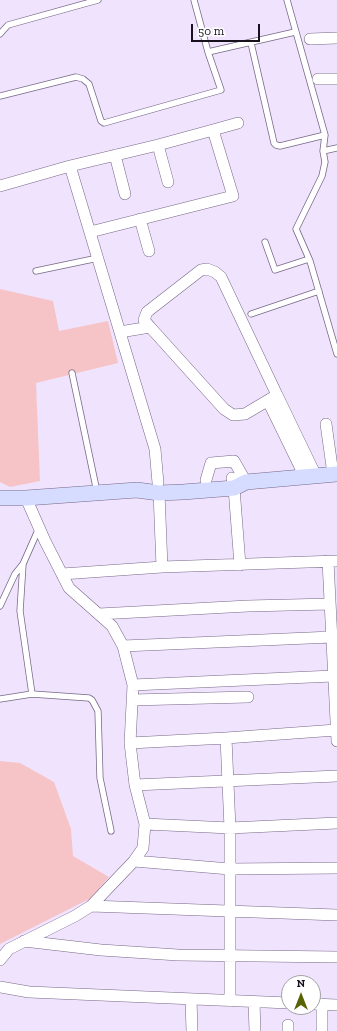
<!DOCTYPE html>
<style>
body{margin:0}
#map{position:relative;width:337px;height:1031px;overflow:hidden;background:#f0e3fe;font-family:"Zilla Slab",serif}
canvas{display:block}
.north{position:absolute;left:281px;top:975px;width:40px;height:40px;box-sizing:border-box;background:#fff;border:1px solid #a2a0a4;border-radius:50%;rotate:0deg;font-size:11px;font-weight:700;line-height:16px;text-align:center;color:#16111c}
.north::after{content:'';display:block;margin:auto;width:14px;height:18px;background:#596301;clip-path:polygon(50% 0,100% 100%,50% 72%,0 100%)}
.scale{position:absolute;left:191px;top:24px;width:69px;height:18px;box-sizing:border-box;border:2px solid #16111c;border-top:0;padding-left:5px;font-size:12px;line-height:14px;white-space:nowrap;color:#16111c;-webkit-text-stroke:3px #fff;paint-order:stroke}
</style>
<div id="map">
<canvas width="337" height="1031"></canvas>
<div class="north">N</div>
<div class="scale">50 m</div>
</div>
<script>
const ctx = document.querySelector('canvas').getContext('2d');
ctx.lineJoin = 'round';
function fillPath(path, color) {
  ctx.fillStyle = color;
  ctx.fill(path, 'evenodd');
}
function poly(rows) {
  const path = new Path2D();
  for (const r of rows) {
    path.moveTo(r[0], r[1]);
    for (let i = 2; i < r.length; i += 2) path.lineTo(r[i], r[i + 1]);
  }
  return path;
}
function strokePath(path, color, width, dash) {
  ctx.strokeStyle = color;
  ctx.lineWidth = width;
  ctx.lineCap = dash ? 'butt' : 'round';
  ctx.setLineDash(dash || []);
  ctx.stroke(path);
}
fillPath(poly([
 [0,289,53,301,59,331,108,321,118,363,36,383,40,481,10,487,0,482],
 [0,761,20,763,54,782,71,829,73,856,109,877,91,898,0,944]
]), '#f6c4c7');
const lane = poly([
 [194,0,208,52],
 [287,0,325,135,323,151,337,148],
 [0,34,8,25,98,0],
 [251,43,274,143,276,145,280,146,325,135],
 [0,96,76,77,83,79,89,84,101,121,104,123,221,90,208,52,295,32],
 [323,151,325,162,322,176,296,229,310,261,337,354],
 [265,242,275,270,309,259],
 [36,271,98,258],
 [251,314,319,291],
 [72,373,97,492],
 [23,564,20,611,32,694],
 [0,606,15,574,23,564,39,528],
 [0,699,32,694,89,698,92,700,98,711,100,778,111,831]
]);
const street = poly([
 [310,39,337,38],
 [318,79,337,79],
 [213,130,238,123],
 [158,145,168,182],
 [115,155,125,194],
 [70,166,158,145,213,130,233,196,90,232],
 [0,186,70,166,155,449,158,483],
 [140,219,149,251],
 [120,332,150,327,144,320,147,312,201,270,207,269,215,272,221,277,277,395,245,414,233,415,224,409,150,327],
 [277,395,316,476],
 [268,401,305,477],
 [326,424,333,474],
 [232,478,234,488,240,565],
 [206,480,211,463,234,461,246,482],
 [159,493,162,567],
 [328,561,337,741],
 [62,574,162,567,337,561],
 [99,614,248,606,330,604],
 [123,646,332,637],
 [133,685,333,676],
 [132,700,248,697],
 [226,738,230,828,230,1001],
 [130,743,226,738,336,730],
 [135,785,337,776],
 [145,824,230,828,337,823],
 [134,861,230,869,337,868],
 [91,906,337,915],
 [24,941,101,950,178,955,337,957],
 [0,960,9,949,75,916,91,906,134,861,143,848,145,824,135,785,130,743,133,685,123,646,112,626,69,588,45,541,26,498],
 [0,987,29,992,289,1003],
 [191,999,192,1031],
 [254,1002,255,1031],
 [313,1004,337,1005],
 [288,1031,288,1025],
 [322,1031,322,1004]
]);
const secondary = poly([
 [0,498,26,498,137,490,159,493,183,492,234,488,246,482,337,474]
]);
strokePath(lane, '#776886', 7);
strokePath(street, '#776886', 12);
strokePath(secondary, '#776886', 16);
strokePath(lane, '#fff', 5.5);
strokePath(street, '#fff', 11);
strokePath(secondary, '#d5dcff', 15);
</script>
